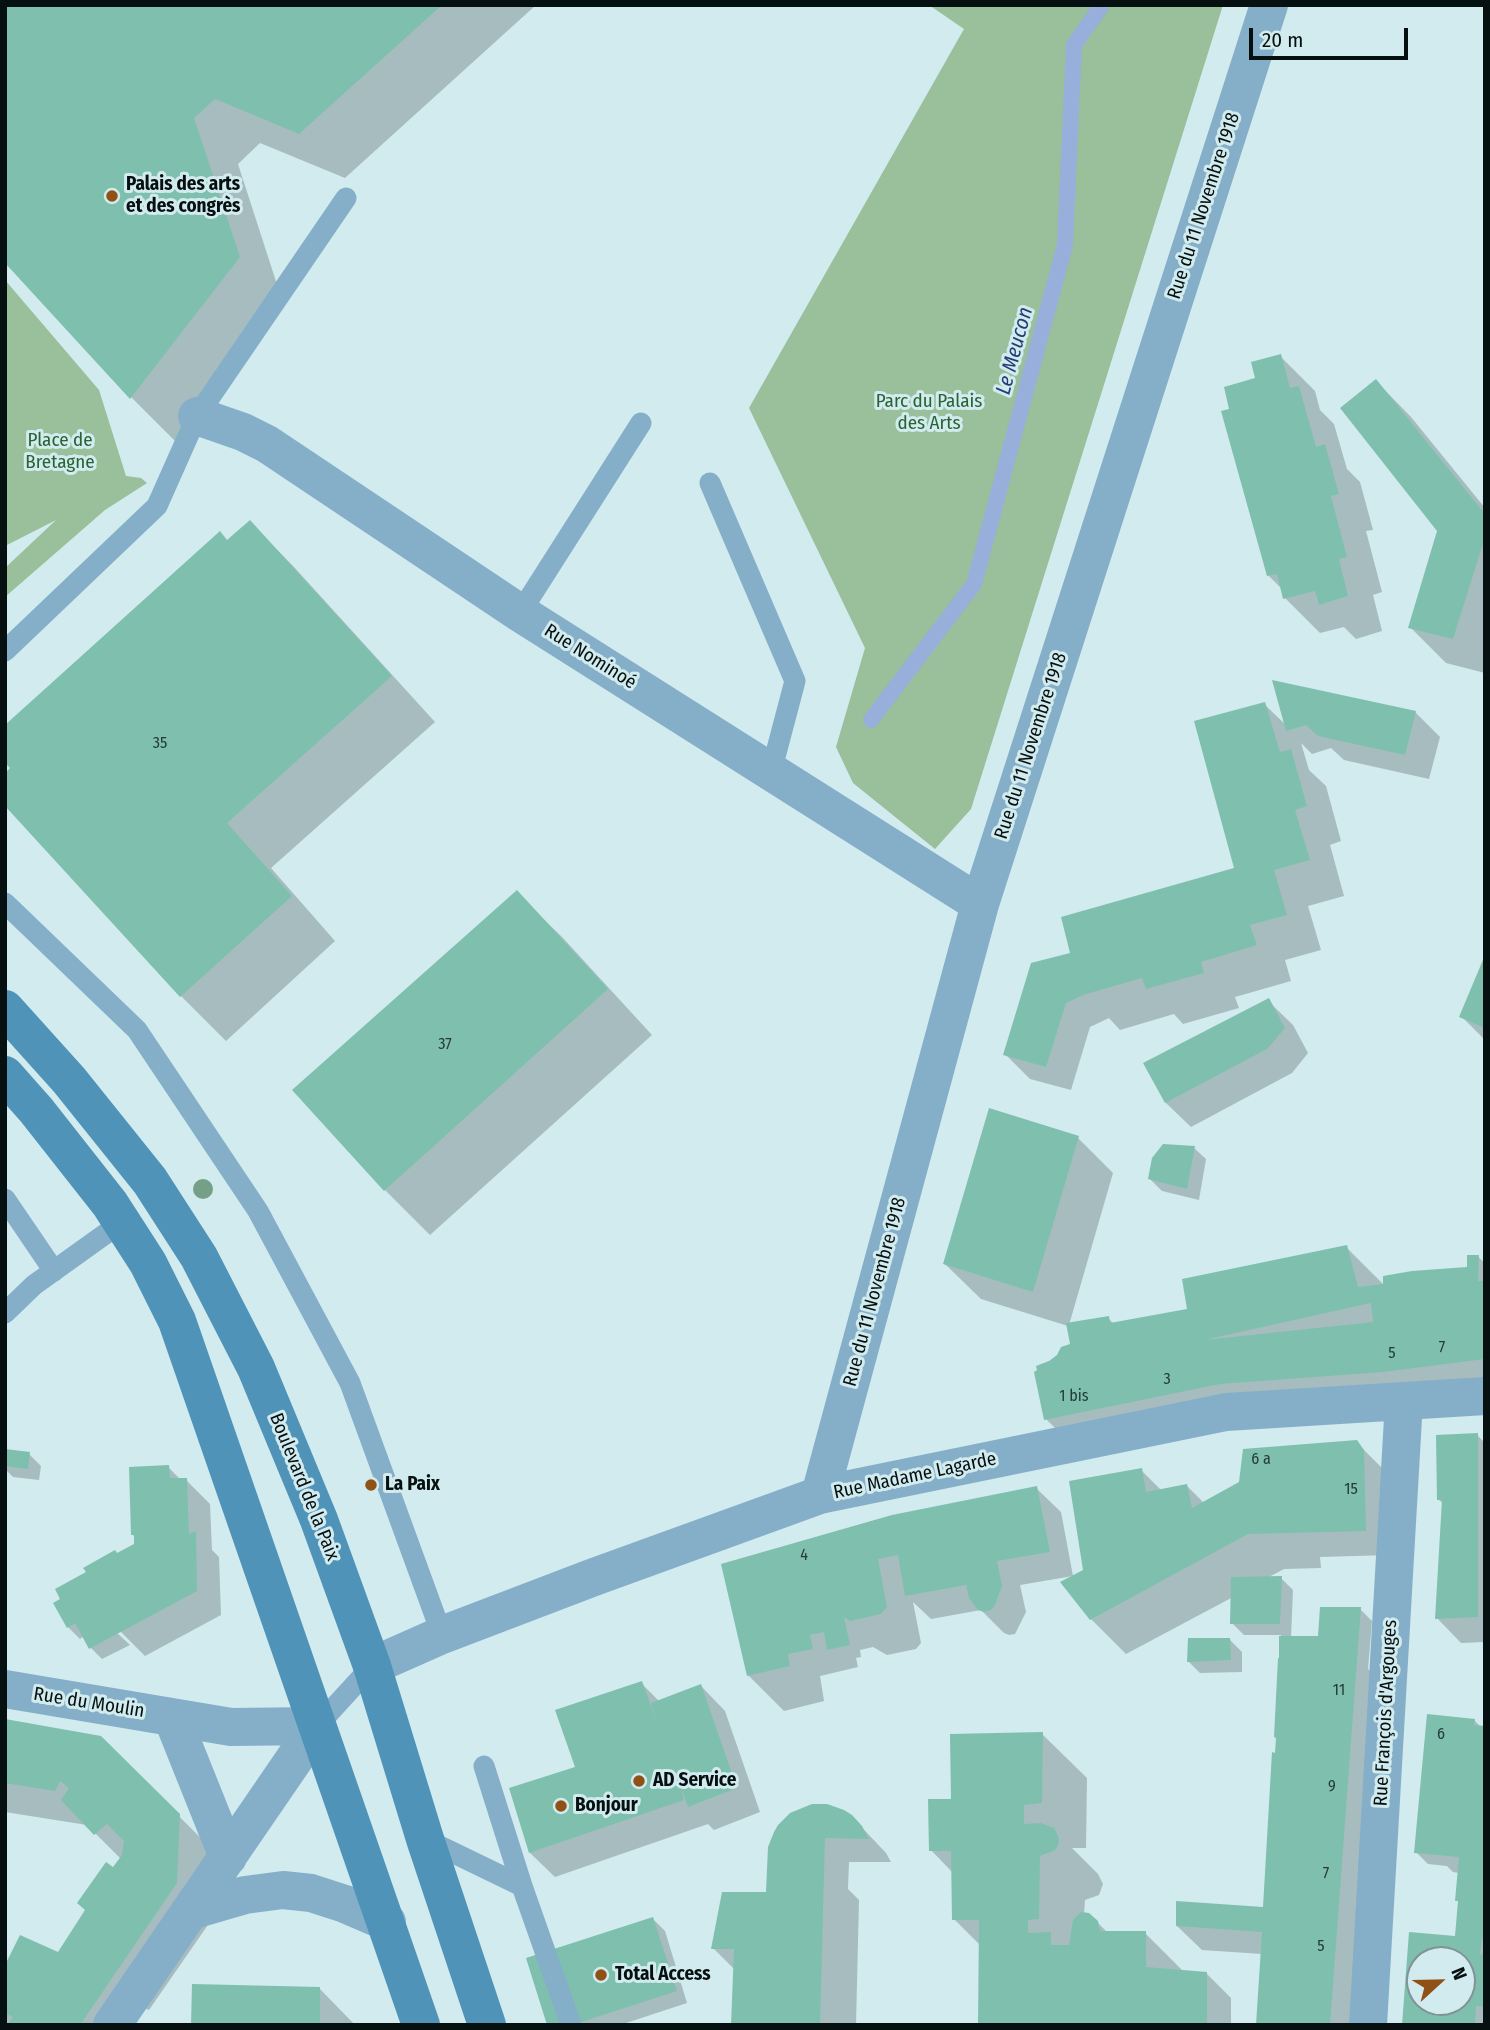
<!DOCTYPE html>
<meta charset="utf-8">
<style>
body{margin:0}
#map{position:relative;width:1490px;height:2030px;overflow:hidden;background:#d1ebee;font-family:"Fira Sans Condensed",sans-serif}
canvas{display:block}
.frame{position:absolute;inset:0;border:7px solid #071011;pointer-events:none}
.north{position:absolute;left:1406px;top:1946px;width:70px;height:70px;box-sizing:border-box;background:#d1ebee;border:2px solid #809396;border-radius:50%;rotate:68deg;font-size:19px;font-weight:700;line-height:28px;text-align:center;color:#071011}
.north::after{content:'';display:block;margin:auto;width:24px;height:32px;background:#8f5116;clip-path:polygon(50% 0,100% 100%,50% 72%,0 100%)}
.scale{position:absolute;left:1249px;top:28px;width:159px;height:32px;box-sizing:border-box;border:4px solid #071011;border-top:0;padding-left:9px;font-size:21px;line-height:24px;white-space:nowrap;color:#071011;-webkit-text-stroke:5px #d1ebee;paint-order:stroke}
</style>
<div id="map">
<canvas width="1490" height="2030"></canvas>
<div class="frame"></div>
<div class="north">N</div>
<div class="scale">20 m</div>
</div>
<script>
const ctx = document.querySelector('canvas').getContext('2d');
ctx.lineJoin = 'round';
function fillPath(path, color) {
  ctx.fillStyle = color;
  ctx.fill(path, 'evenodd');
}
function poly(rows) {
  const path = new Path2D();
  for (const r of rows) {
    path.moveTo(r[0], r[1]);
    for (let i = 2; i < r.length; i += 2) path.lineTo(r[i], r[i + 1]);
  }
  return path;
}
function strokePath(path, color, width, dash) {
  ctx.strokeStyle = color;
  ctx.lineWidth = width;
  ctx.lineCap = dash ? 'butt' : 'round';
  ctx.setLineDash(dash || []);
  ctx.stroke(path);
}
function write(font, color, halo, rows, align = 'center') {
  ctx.font = font + ' "Fira Sans Condensed",sans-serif';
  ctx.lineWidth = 6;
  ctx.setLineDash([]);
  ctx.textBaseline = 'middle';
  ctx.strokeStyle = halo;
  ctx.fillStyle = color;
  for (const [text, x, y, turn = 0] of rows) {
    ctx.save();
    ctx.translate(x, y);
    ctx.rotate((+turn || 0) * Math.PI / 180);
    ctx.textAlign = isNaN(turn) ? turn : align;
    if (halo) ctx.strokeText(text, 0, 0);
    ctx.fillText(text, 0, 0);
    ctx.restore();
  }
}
fillPath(poly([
 [929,5,1223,5,971,809,935,849,853,783,836,747,865,648,749,408,964,29],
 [5,280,99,390,126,476,141,478,147,483,105,510,5,597,5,568,56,520,5,546]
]), '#99bf9b');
fillPath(poly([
 [5,5,536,5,345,178,260,143,238,164,283,303,176,442,132,398,5,260],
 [1280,356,1315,391,1320,410,1334,424,1347,469,1360,482,1373,530,1366,531,1382,592,1373,595,1382,631,1356,639,1344,627,1320,633,1285,598,1283,590,1268,575,1232,410,1257,379],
 [1376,381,1411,417,1485,508,1485,673,1446,663,1410,627,1439,531],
 [250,522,294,567,435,722,271,868,335,941,226,1041,181,996,5,804,228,542],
 [1264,704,1287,726,1415,712,1440,737,1429,779,1344,760,1331,748,1312,754,1301,743,1309,770,1326,786,1341,841,1330,845,1344,896,1308,906,1321,950,1285,960,1291,981,1235,997,1239,1008,1183,1024,1174,1014,1120,1030,1109,1018,1090,1027,1071,1090,1030,1079,1005,1054,1070,955,1236,869],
 [517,893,562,937,652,1035,430,1235,385,1190,294,1090],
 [1485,960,1485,1040,1461,1016],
 [1268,1001,1293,1025,1308,1053,1292,1073,1191,1127,1166,1103,1146,1063],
 [1078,1138,1113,1173,1069,1325,1108,1318,1114,1324,1189,1310,1346,1247,1385,1286,1469,1269,1478,1257,1485,1263,1485,1399,1070,1443,1046,1419,1050,1363,1072,1345,1068,1326,981,1299,945,1264],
 [1194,1148,1206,1159,1199,1200,1162,1191,1150,1179],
 [1477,1435,1485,1443,1485,1642,1461,1643,1437,1618,1444,1504,1439,1500],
 [1356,1442,1381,1467,1390,1555,1320,1557,1321,1568,1284,1569,1267,1578,1281,1578,1293,1590,1291,1638,1320,1638,1360,1609,1372,1621,1368,1669,1381,1681,1355,2025,1258,2025,1262,1954,1202,1950,1177,1926,1265,1909,1276,1754,1281,1635,1244,1635,1232,1623,1233,1597,1126,1654,1091,1619,1085,1570,1141,1470,1162,1491,1187,1486,1204,1503],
 [5,1451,29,1454,41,1466,39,1480,13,1477,5,1469],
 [168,1467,181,1480,186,1480,210,1504,212,1550,219,1557,221,1615,145,1656,120,1631,115,1631,130,1645,102,1659,91,1648,84,1636,80,1639,68,1627,118,1555,136,1545,136,1538,133,1535],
 [1036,1488,1061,1512,1073,1576,1020,1585,1026,1612,1015,1634,1009,1635,1004,1633,981,1610,931,1619,913,1602,921,1643,916,1649,887,1655,873,1647,860,1650,861,1657,856,1658,858,1667,820,1676,824,1701,784,1711,749,1676,723,1565],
 [1230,1640,1242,1652,1242,1672,1200,1673,1188,1661],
 [641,1683,660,1702,701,1686,725,1711,760,1812,714,1830,708,1824,555,1877,530,1853,577,1768],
 [1474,1720,1482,1728,1485,1728,1485,2025,1404,2025,1411,1934,1456,1938,1460,1903,1457,1900,1459,1873,1453,1872,1447,1866,1428,1864,1416,1852],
 [1420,1960,1462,1960,1462,2002,1420,2002],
 [5,1721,100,1738,214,1851,212,1919,149,2010,135,2004,120,2025,8,2025,5,2022,5,1969,59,1953,121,1859,87,1825,5,1812],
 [1042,1734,1087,1778,1086,1848,1072,1848,1098,1874,1103,1884,1099,1895,1085,1900,1084,1914,1097,1922,1108,1933,1145,1933,1184,1972,1207,1974,1231,1998,1231,2025,980,2025,980,1945,954,1919,953,1873,931,1850,953,1801],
 [851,1816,886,1853,891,1862,849,1862,848,1889,859,1900,856,2025,733,2025,735,1970,713,1948,768,1894,770,1855],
 [653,1919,665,1931,687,2003,620,2025,549,2025],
 [319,1988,355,2025,193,2025]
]), '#0003');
strokePath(poly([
 [871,720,974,584,1065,245,1074,45,1102,5]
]), '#98aedb', 16);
fillPath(poly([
 [5,5,442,5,299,134,215,99,194,118,240,257,130,399,5,263],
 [1281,354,1290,388,1299,386,1316,447,1325,444,1339,494,1331,496,1347,557,1339,559,1348,596,1319,605,1315,591,1283,599,1277,574,1267,576,1221,411,1229,409,1224,387,1255,378,1251,362],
 [1376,379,1485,514,1485,537,1453,639,1408,628,1437,531,1340,408],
 [250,520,392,676,227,823,292,896,180,997,5,806,5,773,10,768,5,763,5,725,220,531,227,540],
 [1272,680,1416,711,1405,755,1318,736,1306,725,1286,731],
 [1265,702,1280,752,1291,749,1307,806,1295,810,1310,860,1274,870,1287,915,1250,925,1257,945,1201,962,1204,973,1146,989,1142,978,1083,995,1066,1003,1046,1067,1003,1055,1031,963,1070,953,1061,917,1234,868,1194,721],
 [517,890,608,989,384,1191,292,1090],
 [1485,955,1485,1028,1459,1017],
 [1269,998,1285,1028,1267,1049,1165,1103,1143,1063],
 [989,1108,1079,1136,1033,1292,943,1264],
 [1163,1144,1195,1146,1187,1189,1148,1179,1152,1158],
 [1347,1245,1358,1287,1383,1284,1383,1276,1412,1271,1467,1267,1467,1255,1479,1255,1478,1281,1485,1281,1485,1359,1383,1372,1220,1384,1044,1420,1034,1372,1037,1370,1036,1366,1049,1361,1057,1355,1061,1347,1070,1344,1066,1323,1109,1316,1110,1323,1187,1309,1182,1279],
 [1371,1303,1373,1322,1204,1340],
 [1478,1433,1478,1617,1435,1619,1442,1500,1437,1500,1436,1435],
 [1357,1440,1364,1450,1366,1531,1248,1534,1090,1620,1060,1582,1083,1570,1069,1481,1142,1468,1146,1492,1187,1484,1192,1508,1239,1482,1243,1449],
 [5,1449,30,1452,28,1469,5,1466],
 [169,1465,170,1478,187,1478,189,1534,196,1531,197,1591,89,1649,75,1623,67,1628,53,1603,60,1599,55,1589,86,1572,83,1568,115,1550,117,1553,134,1544,134,1535,131,1535,129,1467],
 [1037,1486,1050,1552,997,1561,1002,1586,995,1605,991,1610,984,1612,978,1610,969,1598,966,1585,905,1596,898,1555,878,1559,887,1607,881,1614,850,1621,844,1617,850,1645,827,1650,824,1632,810,1635,813,1649,788,1654,790,1666,747,1676,721,1564,892,1515],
 [1282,1576,1280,1624,1230,1624,1231,1577],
 [1320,1607,1361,1607,1330,2025,1256,2025,1262,1932,1176,1926,1176,1901,1263,1907,1272,1752,1275,1753,1276,1738,1274,1737,1278,1658,1279,1658,1279,1636,1318,1636],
 [1188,1638,1230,1638,1231,1660,1187,1662],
 [642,1681,657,1722,651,1703,701,1684,737,1788,688,1807,681,1787,684,1800,529,1853,509,1788,575,1767,555,1710],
 [1427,1714,1475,1719,1474,1725,1485,1726,1485,1939,1482,1938,1480,1954,1485,1955,1485,2007,1476,2006,1475,2025,1402,2025,1409,1932,1455,1936,1458,1901,1455,1901,1459,1857,1414,1853],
 [1420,1960,1462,1960,1462,2002,1420,2002],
 [5,1719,101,1736,180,1814,177,1883,80,2025,7,2025,13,2017,5,2013,5,1965,20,1935,58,1952,85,1910,77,1903,106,1862,113,1867,122,1855,124,1841,107,1824,94,1835,61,1800,69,1788,60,1781,55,1791,5,1783],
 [1043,1732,1042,1803,1024,1805,1024,1824,1041,1823,1054,1828,1059,1838,1058,1845,1055,1850,1040,1856,1039,1919,1028,1920,1028,1933,1051,1932,1051,1945,1069,1945,1073,1920,1081,1912,1089,1913,1098,1921,1100,1931,1146,1931,1146,1967,1207,1972,1207,2025,978,2025,979,1920,952,1920,951,1851,929,1851,928,1799,951,1799,950,1734],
 [812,1804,827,1804,844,1810,852,1815,862,1826,869,1839,825,1838,820,2025,731,2025,734,1949,711,1949,722,1892,766,1892,768,1847,774,1832,778,1825,790,1813],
 [653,1917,677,1991,572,2025,547,2025,526,1958],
 [192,1984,320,1987,320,2025,191,2025]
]), '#7fbfae');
strokePath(poly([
 [710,483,795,681,771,772],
 [520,613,641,423],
 [5,651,157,506,197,416,346,198],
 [5,903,137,1030,258,1211,350,1383,442,1635],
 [5,1199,54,1271],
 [5,1313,34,1285,122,1222],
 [317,1726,372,1666],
 [484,1766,522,1886],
 [425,1839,522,1886,571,2025]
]), '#85afc8', 21);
strokePath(poly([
 [197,416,243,432,267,444,520,613,980,904],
 [820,1495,980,904,1269,5],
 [372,1666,442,1635,594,1577,820,1495,1226,1412,1485,1396],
 [5,1689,231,1727,317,1726],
 [172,1717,228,1857],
 [190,1911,245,1895,283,1890,311,1893,345,1904,387,1922],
 [112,2025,317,1726],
 [1368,2025,1404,1401]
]), '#85afc8', 38);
strokePath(poly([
 [5,1009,69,1080,150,1181,199,1257,256,1368,319,1520,372,1666,425,1839,487,2025],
 [5,1075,36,1110,110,1204,148,1263,177,1321,421,2025]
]), '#5093b8', 38);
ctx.fillStyle = '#75a087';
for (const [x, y] of [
 [203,1189]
]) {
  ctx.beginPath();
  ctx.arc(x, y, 10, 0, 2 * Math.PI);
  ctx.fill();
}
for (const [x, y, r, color] of [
 [112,196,7,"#8f5116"],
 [371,1485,7,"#8f5116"],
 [639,1781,7,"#8f5116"],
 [561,1806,7,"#8f5116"],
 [601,1975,7,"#8f5116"]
]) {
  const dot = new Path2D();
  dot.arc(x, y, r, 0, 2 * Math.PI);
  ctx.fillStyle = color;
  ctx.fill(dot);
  strokePath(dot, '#d1ebee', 2.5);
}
write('16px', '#253c38', null, [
 ["35",160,744],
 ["37",445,1045],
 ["7",1442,1348],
 ["5",1392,1354],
 ["3",1167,1380],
 ["1 bis",1074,1397],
 ["6 a",1261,1460],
 ["15",1351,1490],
 ["4",804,1556],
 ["11",1339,1691],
 ["6",1441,1735],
 ["9",1332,1787],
 ["7",1326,1874],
 ["5",1321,1947]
]);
write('bold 19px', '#071011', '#d1ebee', [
 ["Palais des arts",126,185],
 ["et des congrès",126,207],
 ["La Paix",385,1485],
 ["AD Service",653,1781],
 ["Bonjour",575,1806],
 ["Total Access",615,1975]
], 'left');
write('19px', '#071011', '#d1ebee', [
 ["Rue du 11 Novembre 1918",1204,206,-72],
 ["Rue Nominoé",590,657,32],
 ["Rue du 11 Novembre 1918",1031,746,-72],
 ["Rue du 11 Novembre 1918",875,1292,-75],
 ["Rue Madame Lagarde",915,1476,-12],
 ["Boulevard de la Paix",304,1487,68],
 ["Rue du Moulin",89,1703,9],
 ["Rue François d'Argouges",1386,1713,-87]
]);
write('19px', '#296332', '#d1ebee', [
 ["Parc du Palais",929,402],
 ["des Arts",929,424],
 ["Place de",60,441],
 ["Bretagne",60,463]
]);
write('italic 21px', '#253d74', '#d1ebee', [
 ["Le Meucon",1015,351,-75]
]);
</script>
